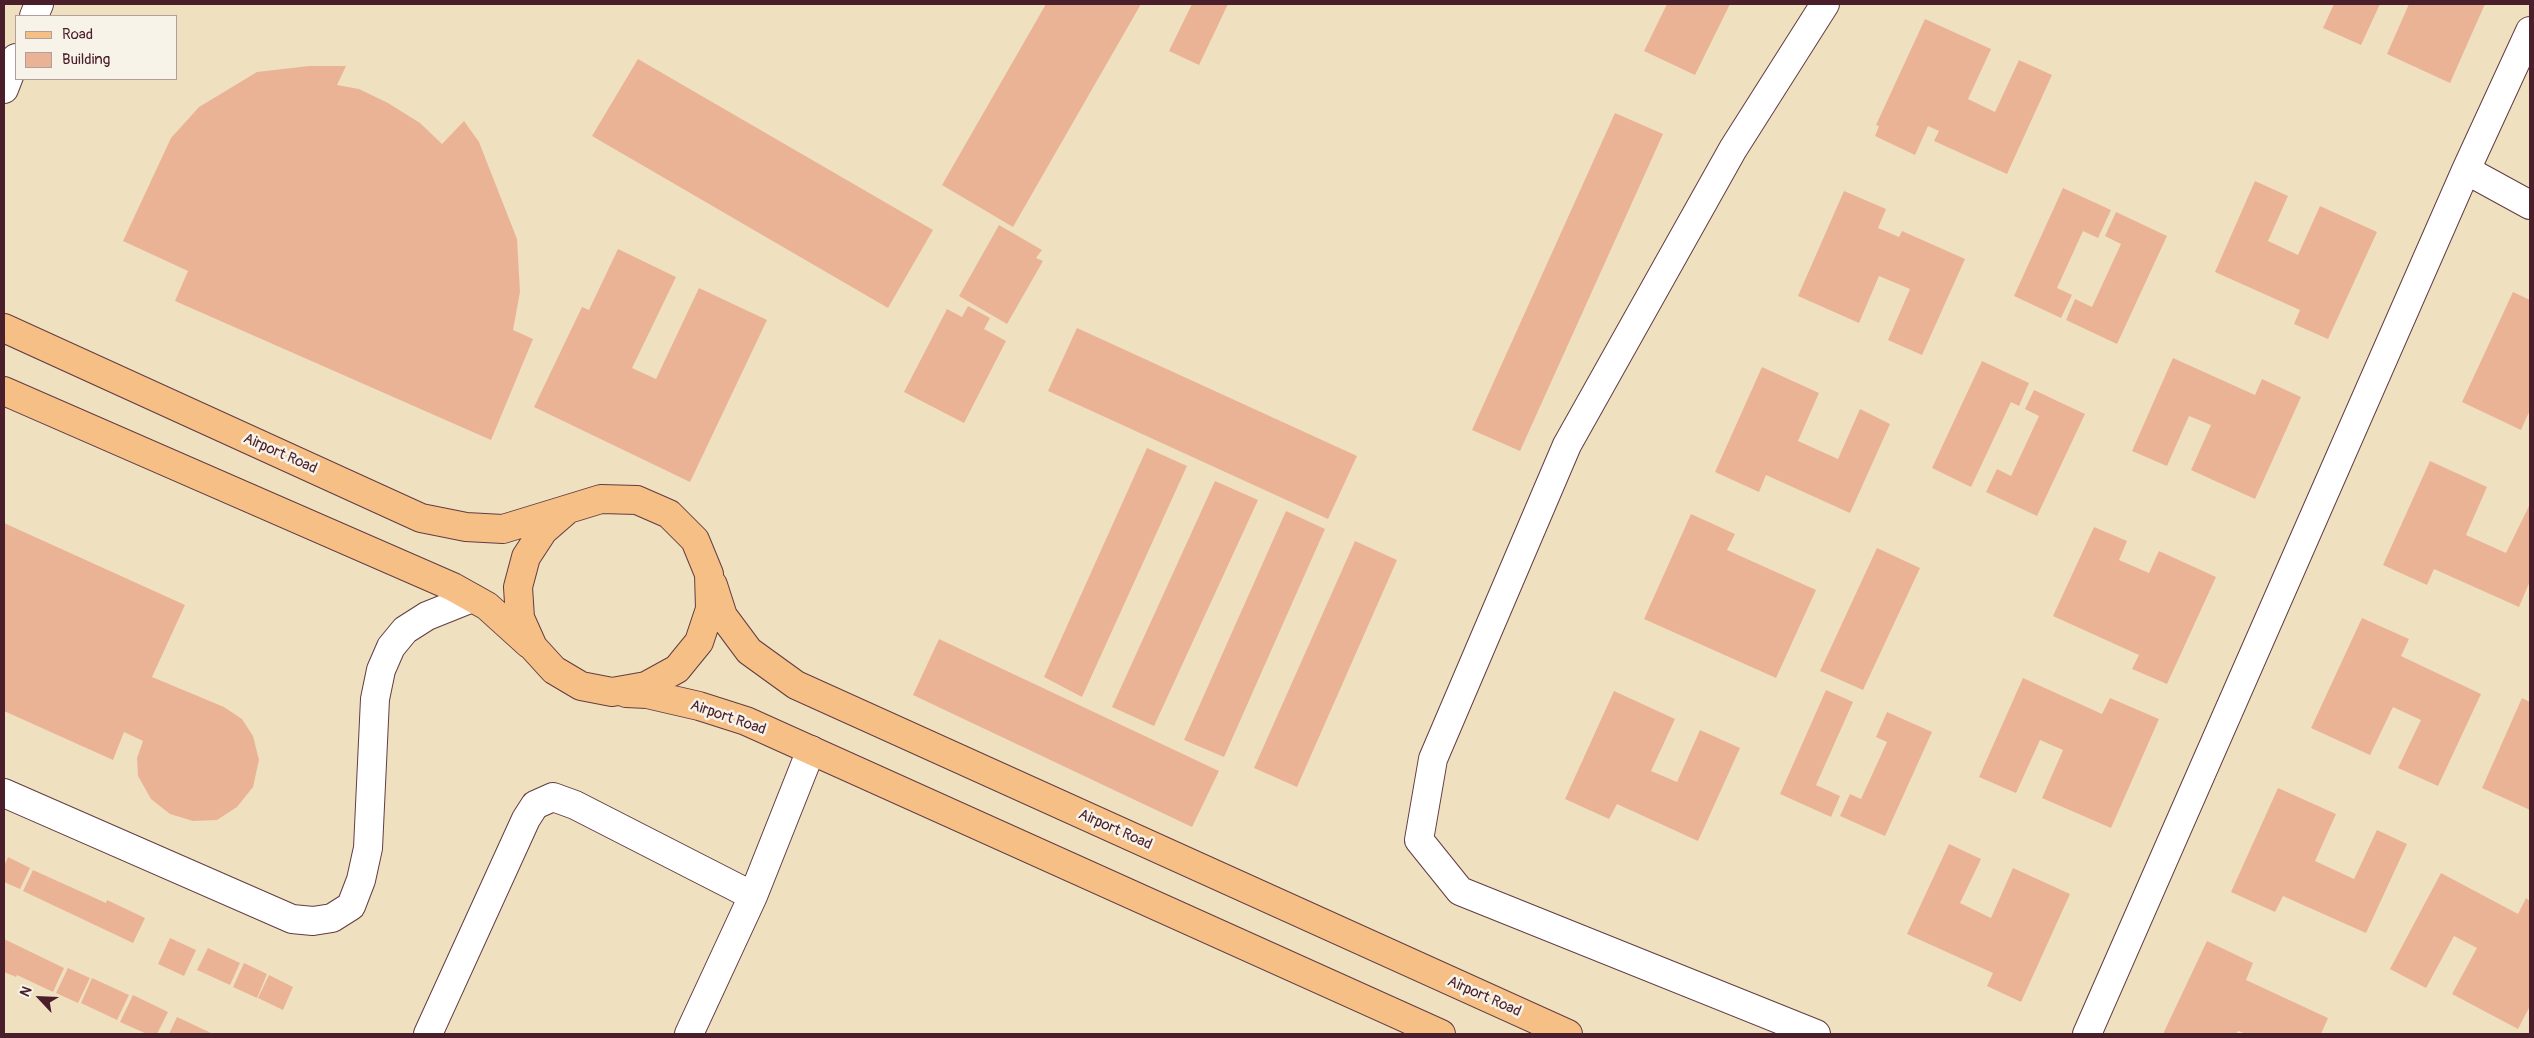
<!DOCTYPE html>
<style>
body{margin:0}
#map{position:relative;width:2534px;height:1038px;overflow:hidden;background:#efe0c0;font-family:Pangolin,sans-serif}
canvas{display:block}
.frame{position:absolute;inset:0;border:5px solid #4a1f2b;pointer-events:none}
.legend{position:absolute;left:15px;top:15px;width:162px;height:65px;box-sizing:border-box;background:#f7f3e8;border:1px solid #b29e9c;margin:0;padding:6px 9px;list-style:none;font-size:15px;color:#4a1f2b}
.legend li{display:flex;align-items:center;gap:10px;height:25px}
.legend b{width:25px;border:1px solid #b29e9c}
.north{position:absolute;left:15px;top:973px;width:50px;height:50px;-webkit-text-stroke:4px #f7f3e8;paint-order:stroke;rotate:295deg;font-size:14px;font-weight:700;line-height:20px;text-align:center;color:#4a1f2b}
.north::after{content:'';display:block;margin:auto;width:18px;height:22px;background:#4a1f2b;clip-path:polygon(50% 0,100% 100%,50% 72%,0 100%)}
</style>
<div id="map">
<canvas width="2534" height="1038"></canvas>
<div class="frame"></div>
<ul class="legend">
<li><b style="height:6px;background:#f5bf86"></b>Road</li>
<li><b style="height:14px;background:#ebb396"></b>Building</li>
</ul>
<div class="north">N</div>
</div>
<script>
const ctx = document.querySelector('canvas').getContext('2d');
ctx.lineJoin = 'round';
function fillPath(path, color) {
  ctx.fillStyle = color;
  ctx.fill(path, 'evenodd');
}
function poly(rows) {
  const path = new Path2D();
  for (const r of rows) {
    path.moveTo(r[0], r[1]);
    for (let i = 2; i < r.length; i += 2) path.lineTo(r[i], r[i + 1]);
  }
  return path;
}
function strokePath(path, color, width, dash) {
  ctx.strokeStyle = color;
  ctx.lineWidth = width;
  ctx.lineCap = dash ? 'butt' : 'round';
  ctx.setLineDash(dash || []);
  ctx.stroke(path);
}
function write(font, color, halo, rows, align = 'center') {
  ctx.font = font + ' Pangolin,sans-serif';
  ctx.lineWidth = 5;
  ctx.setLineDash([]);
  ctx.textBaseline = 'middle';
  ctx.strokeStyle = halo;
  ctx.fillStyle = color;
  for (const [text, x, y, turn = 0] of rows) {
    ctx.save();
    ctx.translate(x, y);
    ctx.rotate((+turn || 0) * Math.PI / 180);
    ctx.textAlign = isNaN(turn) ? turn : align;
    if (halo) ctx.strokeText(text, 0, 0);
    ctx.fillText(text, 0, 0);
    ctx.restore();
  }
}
fillPath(poly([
 [1046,4,1141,4,1013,227,942,185],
 [1192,4,1228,4,1199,65,1169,51],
 [1667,4,1730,4,1695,75,1644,51],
 [2334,4,2380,4,2361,45,2323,28],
 [2409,4,2485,4,2450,83,2387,54],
 [1925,19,1991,49,1968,99,1995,112,2019,60,2052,75,2007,174,1934,141,1939,131,1928,126,1915,155,1875,136,1879,126,1876,125],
 [638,59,933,230,888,308,592,136],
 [309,66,346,66,337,85,359,89,388,103,420,123,442,144,464,121,479,142,517,239,520,292,513,330,533,339,491,440,175,301,188,271,123,241,171,138,199,107,257,72],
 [1615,113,1663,134,1520,451,1472,430],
 [2255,181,2288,196,2268,241,2298,255,2320,206,2377,232,2328,339,2294,324,2300,310,2215,272],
 [2063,188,2111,210,2098,238,2083,231,2057,288,2072,295,2061,318,2014,296],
 [1844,191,1886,209,1878,228,1899,237,1902,231,1965,259,1922,355,1888,340,1910,289,1879,276,1859,323,1798,296],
 [2116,212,2167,236,2117,344,2066,320,2075,299,2092,307,2121,244,2105,236],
 [999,225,1042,250,1036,258,1043,261,1007,324,959,296],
 [618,249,676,277,632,368,656,379,699,288,767,320,690,482,534,407,582,307,589,310],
 [2513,292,2530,300,2530,410,2521,430,2462,402],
 [968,306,990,318,984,329,1006,341,964,423,904,392,947,309,962,317],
 [1077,328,1357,456,1328,519,1048,391],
 [2173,358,2255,395,2262,379,2301,397,2255,499,2191,470,2211,425,2189,416,2167,466,2132,451],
 [1982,361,2029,383,2019,406,2011,402,1971,487,1932,468],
 [1762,367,1819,393,1798,441,1838,459,1860,409,1890,424,1850,513,1766,475,1759,492,1715,472],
 [2034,390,2085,414,2037,516,1986,492,1997,469,2011,476,2039,416,2025,409],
 [1147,448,1187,466,1082,697,1044,677],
 [2430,461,2487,487,2466,535,2506,553,2530,504,2530,581,2519,607,2434,569,2427,585,2383,565],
 [1215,481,1258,500,1154,726,1112,707],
 [1286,511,1325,529,1224,757,1184,740],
 [1691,514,1735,534,1727,550,1816,590,1776,678,1644,619],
 [4,523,185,605,152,677,224,707,242,719,253,736,259,760,253,787,237,807,217,820,193,821,170,814,151,799,138,776,137,758,143,741,124,732,113,760,4,711],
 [2094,527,2127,541,2119,560,2149,573,2159,551,2216,577,2167,684,2132,669,2139,655,2053,616],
 [1355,541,1397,560,1297,787,1254,768],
 [1877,548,1920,568,1863,690,1820,671],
 [2362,618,2409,639,2401,656,2481,694,2438,786,2398,768,2421,720,2393,707,2370,755,2311,728],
 [939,639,1219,771,1192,827,913,695],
 [2023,678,2102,714,2110,698,2159,719,2111,828,2042,798,2063,750,2040,740,2016,793,1979,777],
 [1826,690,1853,702,1816,785,1840,796,1831,817,1780,794],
 [1614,691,1675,719,1651,771,1677,782,1700,730,1740,748,1698,841,1617,804,1609,819,1565,799],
 [2522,698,2530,702,2530,810,2482,788],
 [1887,712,1932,732,1885,836,1840,816,1850,794,1861,799,1887,742,1876,737],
 [2278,788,2336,814,2315,861,2354,879,2377,830,2407,844,2366,933,2283,896,2275,912,2231,892],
 [1949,844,1981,859,1960,903,1991,918,2013,868,2070,894,2021,1002,1987,986,1993,973,1907,934],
 [8,857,30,868,20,889,4,882,4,866],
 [33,870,106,903,107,900,145,918,133,943,23,891],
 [2441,873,2518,914,2526,898,2530,901,2530,1006,2518,1029,2452,994,2477,948,2454,936,2426,988,2390,969],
 [170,938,196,950,184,976,158,964],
 [4,939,64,968,53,992,17,975,16,977,4,972],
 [2207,941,2253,963,2246,980,2328,1018,2321,1034,2246,1034,2238,1031,2236,1034,2163,1034],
 [208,948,240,963,230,985,197,970],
 [244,963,267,974,257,998,233,987],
 [68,968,90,978,78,1003,56,993],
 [269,975,293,987,283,1010,258,998],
 [92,978,129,995,117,1020,81,1003],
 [133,995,168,1012,157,1034,147,1034,120,1022],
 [177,1017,211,1033,210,1034,169,1034]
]), '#ebb396');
const minor = poly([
 [34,16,39,4],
 [4,89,16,58],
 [2466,170,2530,205],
 [4,793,292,919,313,921,332,918,351,906,361,880,368,848,375,699,381,670,391,647,405,630,427,616,472,598],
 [428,1034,526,819,535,805,553,797,575,805,753,896],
 [689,1034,753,896,811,750],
 [1816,1034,1460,891,1419,840,1433,759,1567,445,1733,149,1825,4],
 [2087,1034,2466,170,2530,31]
]);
const major = poly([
 [4,328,421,518,466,527,503,529,601,499,637,500,669,514,695,540,709,574,710,609,699,642,677,669,646,686,612,692,581,686,554,670,533,647,520,618,518,587,526,557,543,531,566,511],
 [4,391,453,587,487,606,529,644],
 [713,585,723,616,749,651,796,685,1568,1034],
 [626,693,647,694,699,706,746,721,1441,1034]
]);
strokePath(minor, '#633c41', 30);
strokePath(major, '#633c41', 30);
strokePath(minor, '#fff', 28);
strokePath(major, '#f5bf86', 28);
write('15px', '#4a1f2b', '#f7f3e8', [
 ["Airport Road",280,454,24],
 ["Airport Road",728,718,19],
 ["Airport Road",1115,830,24],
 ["Airport Road",1484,997,24]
]);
</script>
